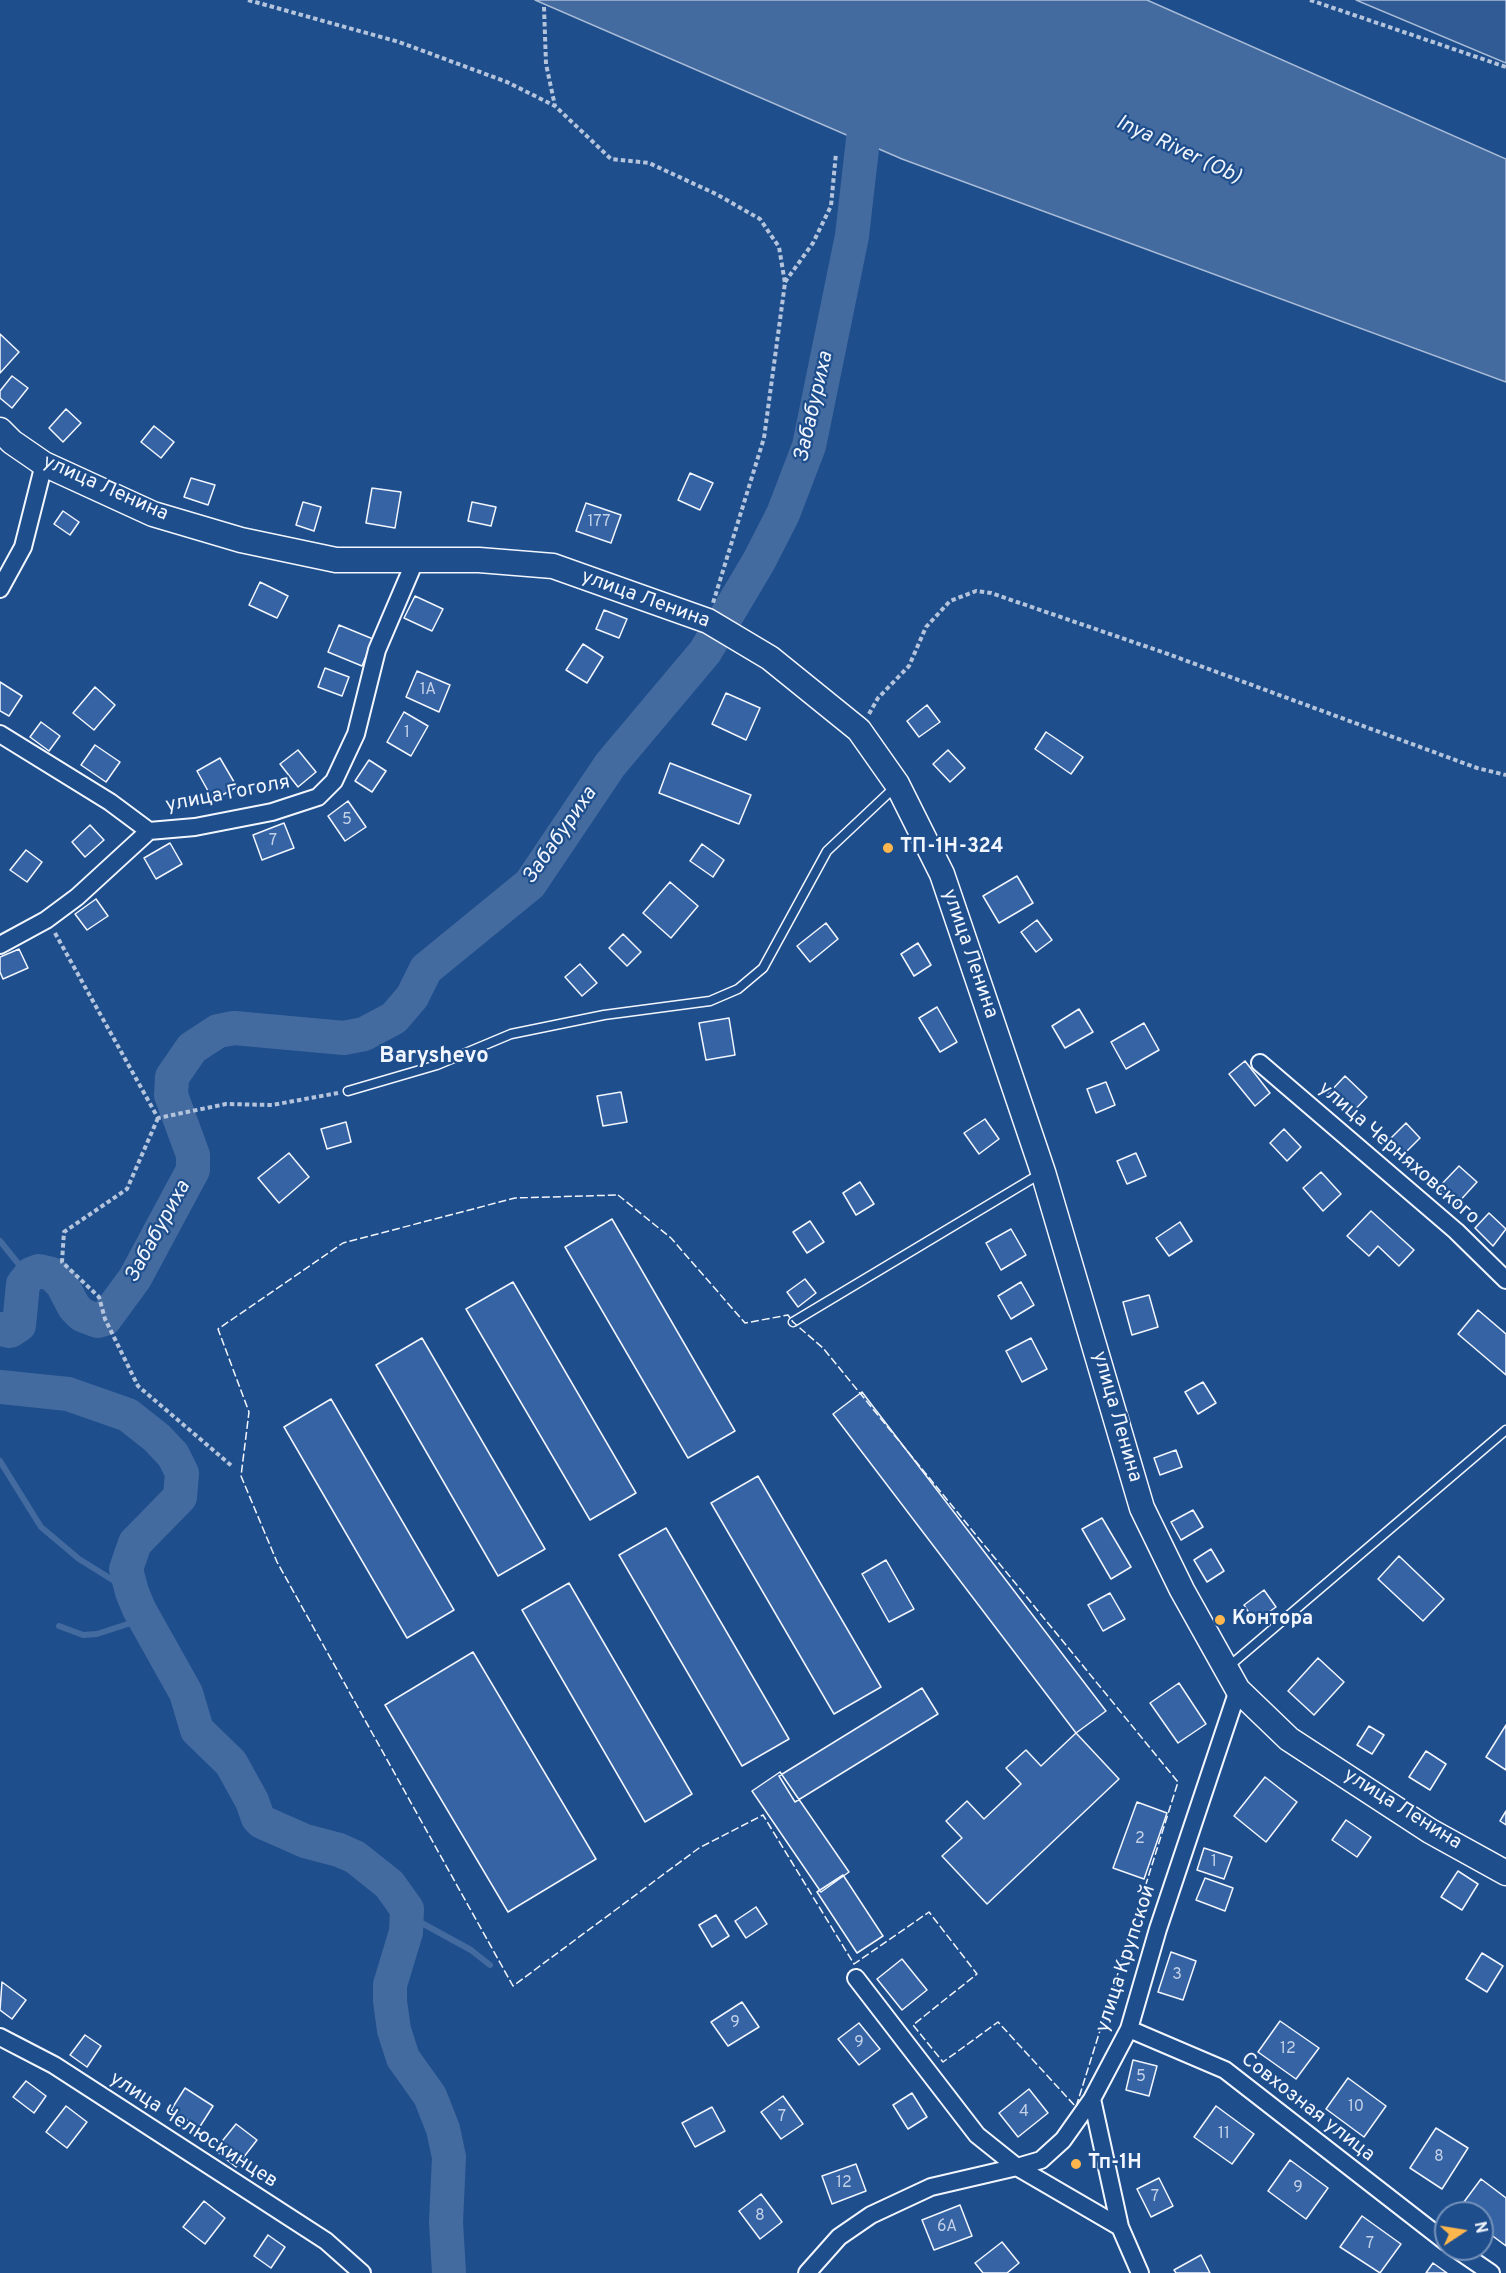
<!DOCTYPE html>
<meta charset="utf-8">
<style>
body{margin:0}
#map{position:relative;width:1506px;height:2273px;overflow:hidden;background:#1f4e8c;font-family:Overpass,sans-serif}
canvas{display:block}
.north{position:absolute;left:1434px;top:2201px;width:60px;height:60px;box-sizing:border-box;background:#1f4e8c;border:2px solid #7391ba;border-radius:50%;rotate:78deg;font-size:16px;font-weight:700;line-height:24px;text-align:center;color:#f2f6ff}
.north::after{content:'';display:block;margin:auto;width:21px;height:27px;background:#ffb74d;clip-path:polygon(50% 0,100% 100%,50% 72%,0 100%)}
</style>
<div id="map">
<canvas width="1506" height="2273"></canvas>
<div class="north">N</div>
</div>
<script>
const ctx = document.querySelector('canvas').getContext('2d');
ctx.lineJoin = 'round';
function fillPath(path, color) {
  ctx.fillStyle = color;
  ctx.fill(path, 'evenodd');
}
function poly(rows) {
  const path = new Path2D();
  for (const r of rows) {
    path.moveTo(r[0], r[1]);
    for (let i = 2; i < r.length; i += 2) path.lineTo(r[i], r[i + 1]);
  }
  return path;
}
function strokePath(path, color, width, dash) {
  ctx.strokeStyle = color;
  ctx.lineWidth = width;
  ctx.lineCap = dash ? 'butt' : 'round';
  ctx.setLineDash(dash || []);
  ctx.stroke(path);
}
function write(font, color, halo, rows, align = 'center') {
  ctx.font = font + ' Overpass,sans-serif';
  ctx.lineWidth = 4.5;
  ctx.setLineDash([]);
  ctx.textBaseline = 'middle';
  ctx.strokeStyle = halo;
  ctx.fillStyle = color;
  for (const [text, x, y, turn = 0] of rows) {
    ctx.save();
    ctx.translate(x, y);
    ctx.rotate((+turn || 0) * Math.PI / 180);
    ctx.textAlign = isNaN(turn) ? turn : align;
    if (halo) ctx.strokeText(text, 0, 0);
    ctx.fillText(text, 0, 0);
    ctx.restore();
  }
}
const built = poly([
 [1356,0,1506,0,1506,63,1356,0]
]);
fillPath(built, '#305b95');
strokePath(built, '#a8bbd7', 1.5);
const water = poly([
 [535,0,1147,0,1506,159,1506,382,902,159,535,0]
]);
fillPath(water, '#446ba0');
strokePath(water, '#a8bbd7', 1.5);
strokePath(poly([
 [0,1241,29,1277],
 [0,1461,41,1527,79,1559,132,1592],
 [59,1626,83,1635,97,1634,146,1618],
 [407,1915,471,1950,490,1965]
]), '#446ba0', 6);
strokePath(poly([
 [0,1329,10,1331,19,1325,23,1284,31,1274,39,1271,52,1274,62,1284,74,1307,82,1315,98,1321,105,1319,135,1278,193,1170,193,1155,171,1095,172,1077,192,1048,218,1031,234,1028,344,1038,364,1034,394,1018,412,997,426,969,530,884,610,765,705,652,759,561,783,514,809,446,852,236,868,96],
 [0,1387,68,1394,128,1415,157,1438,173,1455,182,1473,180,1497,135,1543,126,1569,132,1592,139,1609,186,1693,197,1730,231,1763,252,1801,258,1818,262,1822,305,1841,339,1850,355,1857,389,1884,407,1909,406,1932,390,1985,390,2001,394,2030,403,2058,430,2096,443,2129,449,2157,446,2222,449,2273]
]), '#446ba0', 34);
const building = poly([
 [0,334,19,352,0,373,0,334],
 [12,376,28,388,12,408,0,398,0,391,12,376],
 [66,409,81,423,63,442,49,428,66,409],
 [154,426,174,442,161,458,141,442,154,426],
 [690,473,713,483,700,510,678,500,690,473],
 [191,478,215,485,208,505,184,497,191,478],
 [372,488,401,492,395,528,366,523,372,488],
 [303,502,321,507,314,531,296,525,303,502],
 [472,502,496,507,491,526,468,521,472,502],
 [586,503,621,515,611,543,576,531,586,503],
 [63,511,79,522,70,535,54,524,63,511],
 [260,582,288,596,277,618,249,605,260,582],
 [415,596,443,609,432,631,404,618,415,596],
 [604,610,627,619,619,638,596,629,604,610],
 [339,625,373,639,362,666,328,652,339,625],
 [583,644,603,657,587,683,566,670,583,644],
 [325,668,349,677,342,696,318,687,325,668],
 [417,671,450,685,439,712,406,697,417,671],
 [0,682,22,696,9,716,0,711,0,682],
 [95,687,115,705,94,730,73,713,95,687],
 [726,693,760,708,746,740,712,724,726,693],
 [927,705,940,722,919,737,907,721,927,705],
 [404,712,428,726,411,756,387,742,404,712],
 [41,722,60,736,49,751,30,737,41,722],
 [1046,732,1083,757,1071,774,1035,749,1046,732],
 [95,745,120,762,106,782,81,765,95,745],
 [298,750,316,772,298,787,280,764,298,750],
 [948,750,965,768,950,782,933,764,948,750],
 [220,758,237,787,213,800,197,771,220,758],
 [369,760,386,771,372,792,355,781,369,760],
 [670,763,751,795,739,824,659,793,670,763],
 [348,801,366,827,345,841,328,816,348,801],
 [284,823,294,848,262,860,253,835,284,823],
 [90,825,104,840,85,857,72,842,90,825],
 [170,843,182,864,156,879,144,858,170,843],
 [702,844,724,860,713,877,690,861,702,844],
 [26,850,42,862,27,882,10,870,26,850],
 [1017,876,1033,903,999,923,983,896,1017,876],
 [670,882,698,906,671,938,643,913,670,882],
 [96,899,108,916,87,930,75,914,96,899],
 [1037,920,1052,940,1036,952,1021,932,1037,920],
 [826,923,838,939,810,962,797,946,826,923],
 [623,934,641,952,627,966,609,948,623,934],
 [918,943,931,965,914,976,901,954,918,943],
 [19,949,28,968,3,979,0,972,0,957,19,949],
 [580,964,597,983,582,996,565,977,580,964],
 [937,1007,957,1042,940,1052,919,1018,937,1007],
 [1079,1009,1093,1032,1065,1048,1052,1026,1079,1009],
 [729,1018,735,1055,706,1060,699,1023,729,1018],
 [1144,1023,1159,1050,1126,1069,1111,1042,1144,1023],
 [1245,1061,1270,1093,1255,1106,1229,1074,1245,1061],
 [1345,1076,1367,1097,1350,1115,1328,1094,1345,1076],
 [1106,1082,1115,1105,1096,1113,1087,1089,1106,1082],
 [621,1092,627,1122,603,1126,597,1096,621,1092],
 [985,1119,999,1139,979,1154,964,1133,985,1119],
 [346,1122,351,1142,327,1149,321,1129,346,1122],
 [1406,1123,1420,1138,1402,1156,1388,1141,1406,1123],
 [1284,1129,1301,1147,1287,1161,1270,1143,1284,1129],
 [289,1153,309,1177,279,1203,258,1178,289,1153],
 [1136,1153,1146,1176,1127,1184,1117,1161,1136,1153],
 [1459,1166,1477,1182,1456,1205,1438,1188,1459,1166],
 [1321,1172,1341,1194,1323,1211,1303,1188,1321,1172],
 [860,1182,874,1204,856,1215,843,1193,860,1182],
 [1371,1211,1414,1250,1399,1266,1378,1246,1369,1256,1347,1236,1371,1211],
 [1489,1213,1506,1229,1493,1246,1475,1228,1489,1213],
 [612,1219,735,1431,688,1458,565,1247,612,1219],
 [810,1221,824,1242,807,1253,793,1232,810,1221],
 [1180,1222,1192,1241,1169,1256,1156,1238,1180,1222],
 [1011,1229,1026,1255,1001,1270,986,1243,1011,1229],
 [805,1279,816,1293,798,1307,787,1292,805,1279],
 [513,1282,636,1493,590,1520,466,1309,513,1282],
 [1021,1282,1034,1305,1011,1319,998,1296,1021,1282],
 [1149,1295,1158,1327,1132,1335,1123,1302,1149,1295],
 [1478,1310,1506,1334,1506,1375,1458,1334,1478,1310],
 [422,1338,545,1549,498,1576,376,1365,422,1338],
 [1031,1338,1047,1369,1022,1382,1006,1351,1031,1338],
 [1203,1382,1216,1403,1198,1414,1185,1392,1203,1382],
 [862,1392,1106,1711,1076,1733,833,1414,862,1392],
 [331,1399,454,1610,407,1638,284,1427,331,1399],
 [1176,1450,1182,1467,1160,1475,1154,1458,1176,1450],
 [758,1476,881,1687,834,1714,711,1503,758,1476],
 [1193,1510,1203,1527,1181,1540,1171,1522,1193,1510],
 [1102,1518,1131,1567,1111,1579,1082,1529,1102,1518],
 [666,1528,789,1739,742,1766,619,1555,666,1528],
 [1211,1549,1224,1571,1207,1582,1194,1560,1211,1549],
 [1399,1556,1444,1599,1423,1621,1378,1579,1399,1556],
 [886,1560,914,1609,889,1622,862,1574,886,1560],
 [569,1583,692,1794,645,1822,522,1610,569,1583],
 [1264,1590,1276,1607,1255,1622,1244,1605,1264,1590],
 [1110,1593,1125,1619,1103,1631,1088,1605,1110,1593],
 [473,1652,596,1859,508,1912,385,1705,473,1652],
 [1318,1658,1344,1682,1314,1715,1288,1691,1318,1658],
 [1179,1683,1206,1724,1178,1743,1150,1703,1179,1683],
 [922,1688,938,1714,795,1802,779,1776,922,1688],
 [1506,1725,1506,1770,1486,1757,1506,1725],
 [1369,1726,1384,1735,1372,1754,1357,1745,1369,1726],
 [1076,1733,1119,1779,987,1904,942,1856,962,1838,946,1821,967,1801,984,1819,1021,1784,1006,1768,1026,1750,1041,1766,1076,1733],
 [1426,1751,1446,1764,1430,1790,1409,1777,1426,1751],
 [780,1772,849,1872,821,1892,752,1791,780,1772],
 [1265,1777,1297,1802,1266,1842,1234,1816,1265,1777],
 [1137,1802,1167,1813,1144,1879,1113,1868,1137,1802],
 [1506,1811,1506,1825,1500,1821,1506,1811],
 [1346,1820,1371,1837,1357,1857,1332,1840,1346,1820],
 [1204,1848,1232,1857,1224,1879,1197,1870,1204,1848],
 [1458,1871,1478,1884,1462,1910,1441,1897,1458,1871],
 [843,1875,883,1936,857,1953,817,1892,843,1875],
 [1205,1878,1233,1888,1225,1911,1196,1900,1205,1878],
 [756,1907,767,1924,746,1938,735,1921,756,1907],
 [716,1915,729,1936,712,1947,699,1925,716,1915],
 [1171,1952,1196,1961,1183,2000,1158,1992,1171,1952],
 [1482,1953,1503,1966,1487,1992,1466,1979,1482,1953],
 [902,1959,927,1990,902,2010,877,1979,902,1959],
 [2,1982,26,2000,12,2019,0,2010,2,1982],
 [742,2002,759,2027,728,2046,711,2022,742,2002],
 [1280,2021,1319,2048,1296,2079,1258,2052,1280,2021],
 [859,2023,880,2049,859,2065,838,2039,859,2023],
 [85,2035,101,2046,87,2067,70,2055,85,2035],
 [1133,2060,1157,2066,1149,2096,1126,2090,1133,2060],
 [1348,2078,1386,2106,1364,2137,1326,2109,1348,2078],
 [26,2081,46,2096,34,2113,13,2097,26,2081],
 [185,2088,213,2106,199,2128,171,2110,185,2088],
 [1029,2089,1048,2113,1018,2137,999,2113,1029,2089],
 [912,2093,927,2117,908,2129,893,2105,912,2093],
 [783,2096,803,2124,781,2139,761,2112,783,2096],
 [66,2106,87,2122,67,2148,46,2132,66,2106],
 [1216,2106,1254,2134,1232,2164,1194,2137,1216,2106],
 [712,2107,725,2131,695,2147,682,2123,712,2107],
 [236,2124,257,2140,236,2167,215,2150,236,2124],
 [1436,2128,1468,2148,1442,2189,1410,2168,1436,2128],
 [1290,2160,1328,2188,1306,2219,1268,2191,1290,2160],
 [856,2164,866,2191,832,2204,822,2176,856,2164],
 [1159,2178,1173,2206,1151,2217,1137,2189,1159,2178],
 [1481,2179,1506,2198,1506,2246,1482,2228,1482,2213,1463,2213,1458,2210,1481,2179],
 [761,2194,782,2222,760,2239,739,2211,761,2194],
 [204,2201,225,2218,205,2244,183,2227,204,2201],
 [960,2205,972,2236,934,2250,922,2220,960,2205],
 [1362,2216,1401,2244,1380,2273,1340,2247,1362,2216],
 [268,2235,285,2247,271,2268,254,2256,268,2235],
 [1002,2242,1019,2263,1007,2273,983,2273,975,2263,1002,2242],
 [1201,2255,1210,2273,1176,2273,1174,2270,1201,2255],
 [1433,2263,1447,2273,1426,2273,1433,2263]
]);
fillPath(building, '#3563a3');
strokePath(building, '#f2f6ff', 1.5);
const service = poly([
 [348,1091,437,1065,511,1034,604,1015,710,1001,738,989,763,968,827,851,895,787],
 [793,1322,1040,1174],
 [1227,1668,1506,1430]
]);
const minor = poly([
 [0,589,23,547,44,464],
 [0,734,110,802,149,831],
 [0,945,46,920,77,897,149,831,195,827,272,812,318,797,334,781,356,734,377,650,415,561],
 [1260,1063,1456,1231,1506,1280],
 [856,1978,977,2135,1017,2167,1041,2160,1063,2140,1092,2099],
 [1129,2029,1225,2070,1446,2242],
 [0,2037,54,2065,326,2241,362,2273],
 [1456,2249,1491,2273],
 [807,2273,839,2237,871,2215,931,2187,1017,2167,1120,2227],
 [1140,2273,1120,2227,1092,2099,1129,2029,1158,1929,1238,1690]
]);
const secondary = poly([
 [0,430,12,442,44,464,153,514,241,540,336,560,479,560,553,566,708,621,770,658,859,730,897,784,942,874,1043,1172,1142,1508,1182,1590,1238,1690,1289,1739,1430,1831,1506,1873]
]);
strokePath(service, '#f2f6ff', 11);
strokePath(minor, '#f2f6ff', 20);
strokePath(secondary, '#f2f6ff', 27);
strokePath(poly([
 [248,0,399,42,507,82,555,106,611,159,649,163,716,194,760,219,779,247,785,283,764,438,713,603],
 [1310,0,1506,67],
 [544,7,546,64,555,106],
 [785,282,813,243,831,206,836,153],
 [869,714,878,698,909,666,926,627,950,601,976,591,991,593,1168,654,1477,768,1506,775],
 [55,933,158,1118,226,1104,272,1105,338,1093],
 [158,1118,127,1189,64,1232,62,1262,99,1297,105,1319,138,1386,233,1467]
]), '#b3c4dc', 4, [4.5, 3]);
strokePath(service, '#1f4e8c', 8);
strokePath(minor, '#1f4e8c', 16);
strokePath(secondary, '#1f4e8c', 24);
strokePath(poly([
 [618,1195,671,1238,745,1323,788,1315,793,1322,823,1348,1178,1782,1076,2107,998,2022,943,2062,913,2025,977,1974,929,1912,854,1964,763,1815,699,1848,513,1986,277,1562,241,1476,249,1412,218,1329,343,1243,515,1198,618,1195]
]), '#f2f6ff', 1.5, [8, 3]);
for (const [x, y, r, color] of [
 [888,848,6,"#ffb74d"],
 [1220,1620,6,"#ffb74d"],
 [1076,2164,6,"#ffb74d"]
]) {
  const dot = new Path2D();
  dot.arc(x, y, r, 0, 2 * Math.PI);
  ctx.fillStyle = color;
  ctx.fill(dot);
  strokePath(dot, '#1f4e8c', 2);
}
write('16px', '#c3d1e8', null, [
 ["177",599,523],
 ["1А",428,691],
 ["1",407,734],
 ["5",347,821],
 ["7",273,842],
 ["2",1140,1840],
 ["1",1214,1863],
 ["3",1177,1976],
 ["9",735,2024],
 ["9",859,2044],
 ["12",1288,2050],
 ["5",1141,2078],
 ["10",1356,2108],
 ["4",1024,2113],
 ["7",782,2118],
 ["11",1224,2135],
 ["8",1439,2158],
 ["12",844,2184],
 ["9",1298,2189],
 ["7",1155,2198],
 ["8",760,2217],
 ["6А",947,2228],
 ["7",1370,2245]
]);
write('20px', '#f2f6ff', '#1f4e8c', [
 ["улица Ленина",105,489,24],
 ["улица Ленина",645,600,20],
 ["улица Гоголя",228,795,-11],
 ["улица Ленина",969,954,71],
 ["улица Черняховского",1398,1154,41],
 ["улица Ленина",1116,1417,74],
 ["улица Ленина",1402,1810,32],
 ["улица Крупской",1127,1959,-72],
 ["Совхозная улица",1307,2108,38],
 ["улица Челюскинцев",193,2131,33]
]);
write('bold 20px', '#f2f6ff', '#1f4e8c', [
 ["ТП-1Н-324",900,848],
 ["Контора",1232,1620],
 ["Тп-1Н",1088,2164]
], 'left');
write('italic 21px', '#f2f6ff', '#1f4e8c', [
 ["Inya River (Ob)",1178,151,25],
 ["Забабуриха",815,407,-77],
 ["Забабуриха",561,836,-55],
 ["Забабуриха",159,1232,-61]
]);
write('bold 22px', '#f2f6ff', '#1f4e8c', [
 ["Baryshevo",434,1058]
]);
</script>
